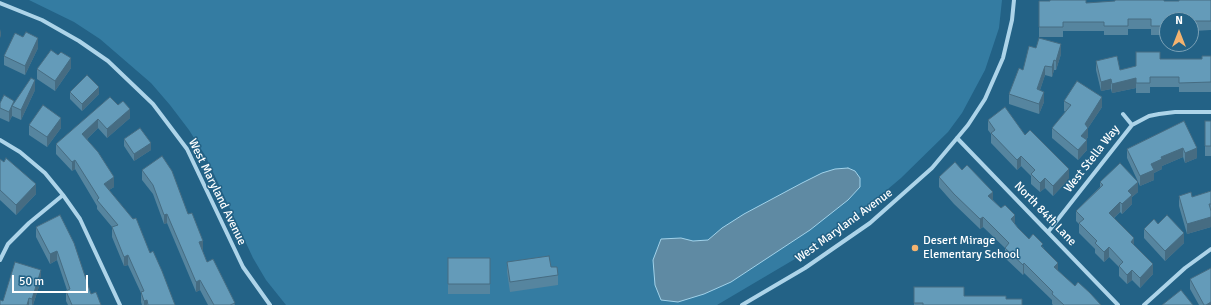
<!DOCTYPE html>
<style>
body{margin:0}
#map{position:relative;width:1211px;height:305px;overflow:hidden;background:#236286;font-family:Signika,sans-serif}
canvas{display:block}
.north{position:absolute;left:1159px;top:12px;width:40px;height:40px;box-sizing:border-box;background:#236286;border:1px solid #7ba1b6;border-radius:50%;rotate:0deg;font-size:11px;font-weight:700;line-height:16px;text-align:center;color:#fff}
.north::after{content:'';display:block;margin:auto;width:14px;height:18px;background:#f4b36f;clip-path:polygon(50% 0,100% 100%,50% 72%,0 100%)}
.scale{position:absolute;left:12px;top:275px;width:76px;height:18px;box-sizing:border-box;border:2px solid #fff;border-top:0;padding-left:5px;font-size:12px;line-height:14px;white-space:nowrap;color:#fff;-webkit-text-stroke:3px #236286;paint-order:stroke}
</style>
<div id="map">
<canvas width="1211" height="305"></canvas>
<div class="north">N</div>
<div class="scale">50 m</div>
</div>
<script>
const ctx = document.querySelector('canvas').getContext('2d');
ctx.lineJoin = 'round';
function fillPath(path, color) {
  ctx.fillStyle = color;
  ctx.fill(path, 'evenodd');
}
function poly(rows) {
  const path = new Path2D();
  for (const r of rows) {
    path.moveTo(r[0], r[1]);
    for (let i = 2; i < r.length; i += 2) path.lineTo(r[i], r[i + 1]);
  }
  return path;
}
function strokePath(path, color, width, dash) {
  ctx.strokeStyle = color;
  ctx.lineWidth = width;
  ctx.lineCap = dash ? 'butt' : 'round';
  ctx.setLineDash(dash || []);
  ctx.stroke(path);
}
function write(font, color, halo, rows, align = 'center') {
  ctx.font = font + ' Signika,sans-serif';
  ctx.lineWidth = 3;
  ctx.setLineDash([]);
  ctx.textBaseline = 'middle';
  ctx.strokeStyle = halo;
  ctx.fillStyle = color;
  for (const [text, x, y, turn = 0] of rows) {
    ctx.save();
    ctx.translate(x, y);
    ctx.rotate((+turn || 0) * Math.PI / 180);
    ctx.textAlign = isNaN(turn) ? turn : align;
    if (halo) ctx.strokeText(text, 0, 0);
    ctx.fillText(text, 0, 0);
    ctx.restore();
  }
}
fillPath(poly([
 [29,0,1002,0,999,28,985,70,962,113,948,132,901,178,862,211,800,256,717,305,286,305,266,280,253,258,206,157,189,130,170,105,151,83,100,39,74,22]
]), '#347ca2');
const water = poly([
 [848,168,855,171,860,178,860,187,848,200,810,230,731,282,704,294,678,302,661,300,655,285,653,260,661,239,681,238,693,241,708,240,722,228,744,214,802,183,822,173,835,169,848,168]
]);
fillPath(water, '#5f8aa3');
strokePath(water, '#a1d2ea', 1);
strokePath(poly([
 [0,3,42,20,79,41,108,61,153,104,187,149,243,267,270,305],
 [1123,114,1132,125],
 [957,138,1118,305],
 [0,140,20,152,45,173,63,195,80,219,120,305],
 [1048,232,1132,125,1149,116,1159,114,1175,112,1211,112],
 [0,260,8,244,29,223,63,195],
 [742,305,805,268,870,223,932,168,968,125,985,99,1003,58,1012,20,1014,0],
 [1144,305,1185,268,1211,249]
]), '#add4e9', 4);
fillPath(poly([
 [1211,0,1211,30,1194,31,1194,34,1191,35,1191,20,1167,20,1167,35,1151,35,1151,29,1128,29,1128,35,1104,35,1104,31,1063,31,1063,37,1039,37,1039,1,1086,3,1179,1],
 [38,48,25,75,4,65,4,56],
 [1061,54,1056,70,1054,70,1052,77,1045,75,1040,90,1044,102,1039,114,1009,104,1009,94,1023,70],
 [1211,56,1211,92,1179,92,1179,87,1150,87,1150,93,1136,93,1136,88,1112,93,1111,89,1101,91,1096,70,1096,61,1120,70,1136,66,1160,59,1202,59],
 [71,68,55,91,37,79,37,69],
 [35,90,21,120,12,116,9,122,0,118,0,103,14,103],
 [70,92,99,94,82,111,70,99],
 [110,97,130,118,107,138,98,128,87,139,114,187,109,190,150,253,175,305,142,305,141,302,141,293,128,265,124,266,112,237,112,227,97,209,97,206,75,169,72,171,56,154,56,144],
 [1064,101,1102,107,1088,128,1088,137,1086,140,1087,150,1078,160,1052,138,1052,128,1066,112,1064,111],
 [988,120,1025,135,1069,179,1053,196,1045,188,1040,192,1031,184,1031,176,1021,166,1017,170,991,143,991,134,988,130],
 [1184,121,1197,158,1185,163,1183,157,1162,166,1162,169,1154,173,1154,180,1140,186,1127,158,1127,149],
 [1205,121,1211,121,1211,156,1205,156],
 [29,125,61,128,47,147,29,135],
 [124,139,151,150,134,161,124,146],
 [0,155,0,160,36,194,16,215,0,200],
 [142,170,188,214,207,262,235,305,208,305,200,290,196,292,167,223,164,224,153,194,142,180],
 [962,170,993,200,1018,228,1029,239,1043,247,1058,271,1075,286,1101,305,1053,305,1052,304,1052,300,1024,273,1023,275,1005,258,1005,248,983,227,980,229,954,204,939,187,939,177],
 [1100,182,1138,192,1132,197,1132,204,1122,214,1120,212,1114,218,1134,245,1153,274,1140,288,1132,280,1127,284,1119,276,1119,267,1109,257,1104,262,1095,253,1095,249,1079,233,1079,224,1076,221,1076,211,1100,187],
 [1211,191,1211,227,1187,234,1179,206,1179,196,1192,197],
 [60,215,91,294,101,305,68,305,66,301,66,291,67,290,57,260,50,264,36,237,36,227],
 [1158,224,1184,243,1165,261,1144,238,1144,229],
 [448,258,490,258,490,294,448,294],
 [507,262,551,267,558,275,558,285,510,292,507,272],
 [1190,279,1211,305,1199,305,1190,289],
 [41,280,33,305,0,305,3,301],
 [914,287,964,296,1006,299,1022,305,914,305]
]), '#56859f');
fillPath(poly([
 [1,29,1,36,0,38,0,32],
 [38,38,38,48,25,75,25,66],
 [1061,44,1061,54,1056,70,1056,61],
 [71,58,71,68,55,91,55,81],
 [1054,60,1054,70,1052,77,1052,67],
 [1045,66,1045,75,1037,99,1037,89],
 [1136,78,1136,88,1112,93,1112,84],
 [1111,79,1111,89,1101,91,1101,82],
 [35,80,35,90,21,120,21,110],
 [99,87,99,94,82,111,82,104],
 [1044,92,1044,102,1039,114,1039,104],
 [1102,97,1102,107,1088,128,1088,137,1081,146,1081,136,1085,124],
 [12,106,12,116,9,122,9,112],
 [130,109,130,118,107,138,107,129],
 [61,118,61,128,47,147,47,137],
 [98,119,98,128,82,144,82,134],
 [1087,140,1087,150,1078,160,1078,150],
 [151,143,151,150,134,161,134,154],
 [1183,148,1183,157,1162,166,1162,169,1154,173,1154,180,1140,186,1140,176,1151,164,1161,157],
 [1197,148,1197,158,1185,163,1185,153],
 [1021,156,1021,166,1017,170,1017,160],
 [75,160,75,169,72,171,72,162],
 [1069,169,1069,179,1053,196,1053,186],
 [114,177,114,187,104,193,104,184],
 [1045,178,1045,188,1040,192,1040,183],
 [1138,182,1138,192,1132,197,1132,204,1122,214,1122,204,1128,191],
 [36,184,36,194,16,215,16,205],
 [993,192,993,202,988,196],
 [1120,202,1120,212,1109,222,1109,213],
 [167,214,167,223,164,224,164,215],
 [1015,215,1015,225,1011,219],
 [983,217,983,227,980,229,980,219],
 [1211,217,1211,227,1187,234,1187,224],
 [1184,233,1184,243,1165,261,1165,251],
 [1134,238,1134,248,1131,242],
 [203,241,203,250,199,252,199,242],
 [1109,247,1109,257,1104,262,1104,252],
 [57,251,57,260,50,264,50,254],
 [128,255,128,265,124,266,124,257],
 [1024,263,1024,273,1023,275,1023,265],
 [1058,263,1058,273,1054,267],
 [1153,264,1153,274,1140,288,1140,278],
 [41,270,41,280,33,305,32,305,32,299],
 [1132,270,1132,280,1127,284,1127,275],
 [200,280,200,290,196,292,196,282],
 [29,298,29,305,27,305],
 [147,300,147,305,144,305,144,301],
 [1211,302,1211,305,1206,305]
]), '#466c82');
const building = poly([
 [1050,0,1086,0,1086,3,1115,1,1115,0,1164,0,1164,1,1179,1,1179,0,1211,0,1211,21,1194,21,1194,25,1191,25,1191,20,1167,20,1167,26,1151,26,1151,19,1128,19,1128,26,1104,26,1104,22,1063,22,1063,27,1039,27,1039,1,1050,1,1050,0],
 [26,32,38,38,25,66,4,56,15,33,23,37,26,32],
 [1039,38,1061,44,1056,61,1054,60,1052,67,1045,66,1037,89,1044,92,1039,104,1009,94,1019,68,1023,70,1029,46,1036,48,1039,38],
 [51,50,58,55,61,52,71,58,55,81,37,69,51,50],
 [1136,52,1160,52,1160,59,1202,59,1202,56,1211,56,1211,82,1179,83,1179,77,1150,77,1150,83,1136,83,1136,78,1112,84,1111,79,1101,82,1096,61,1117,56,1120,70,1136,66,1136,52],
 [87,75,99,87,82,104,70,92,87,75],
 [31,78,35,80,21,110,12,106,31,78],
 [1077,81,1102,97,1085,124,1088,128,1081,136,1087,140,1078,150,1052,128,1071,105,1064,101,1077,81],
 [4,95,14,101,9,112,0,108,0,103,4,95],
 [110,97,118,105,123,101,130,109,107,129,98,119,82,134,98,152,114,177,104,184,133,219,136,218,150,253,153,251,162,271,175,305,148,305,147,300,144,301,141,292,144,291,128,255,124,257,112,227,118,225,97,200,99,198,75,160,72,162,56,144,110,97],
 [43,105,61,118,47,137,29,125,43,105],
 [1005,107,1025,135,1030,130,1069,169,1053,186,1045,178,1040,183,1031,174,1035,170,1021,156,1017,160,991,133,995,130,988,120,1005,107],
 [1184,121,1197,148,1185,153,1183,148,1161,157,1162,159,1151,164,1154,170,1140,176,1127,149,1184,121],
 [1205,121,1211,121,1211,146,1205,146,1205,121],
 [140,128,151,143,134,154,124,139,140,128],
 [162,156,172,171,188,214,192,213,203,241,199,242,207,262,213,259,235,303,230,305,214,305,200,280,196,282,167,214,164,215,153,185,142,170,162,156],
 [6,158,36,184,16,205,0,190,0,159,4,162,6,158],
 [955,162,962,170,967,165,993,192,988,196,1001,208,1005,205,1015,215,1011,219,1018,228,1029,239,1033,234,1043,244,1041,246,1058,263,1054,267,1075,286,1078,282,1090,293,1101,305,1064,305,1052,294,1053,292,1024,263,1023,265,1005,248,1009,243,983,217,980,219,954,194,939,177,955,162],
 [1120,163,1138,182,1128,191,1132,195,1122,204,1120,202,1109,213,1134,238,1131,242,1153,264,1140,278,1132,270,1127,275,1119,266,1123,262,1109,247,1104,252,1095,243,1097,241,1079,223,1084,219,1076,211,1103,185,1100,182,1120,163],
 [1211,191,1211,204,1209,204,1211,211,1211,217,1187,224,1179,196,1191,192,1192,197,1211,191],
 [60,215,74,243,91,294,96,292,101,305,72,305,66,291,70,289,57,251,50,254,36,227,60,215],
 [1167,215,1184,233,1165,251,1144,229,1154,219,1158,224,1167,215],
 [549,256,551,267,557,267,558,275,510,282,507,262,549,256],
 [448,258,490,258,490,284,448,284,448,258],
 [15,262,41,270,32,299,29,298,27,305,0,305,0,300,3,301,15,262],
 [1211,268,1211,302,1206,305,1204,305,1190,279,1211,268],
 [914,287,964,287,964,296,1006,296,1006,299,1022,299,1022,305,923,305,923,303,914,303,914,287],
 [1181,290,1193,305,1162,305,1181,290]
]);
fillPath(building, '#649bb9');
strokePath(building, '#466c82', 1);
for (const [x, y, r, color] of [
 [915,248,4,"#f4b36f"]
]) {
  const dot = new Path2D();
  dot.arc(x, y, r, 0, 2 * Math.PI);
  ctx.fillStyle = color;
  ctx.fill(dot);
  strokePath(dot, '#236286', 1.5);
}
write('12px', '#fff', '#236286', [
 ["West Stella Way",1092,159,-52],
 ["West Maryland Avenue",217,192,64],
 ["North 84th Lane",1045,214,46],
 ["West Maryland Avenue",844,226,-36]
]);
write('12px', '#fff', '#236286', [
 ["Desert Mirage",923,241],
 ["Elementary School",923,255]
], 'left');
</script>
